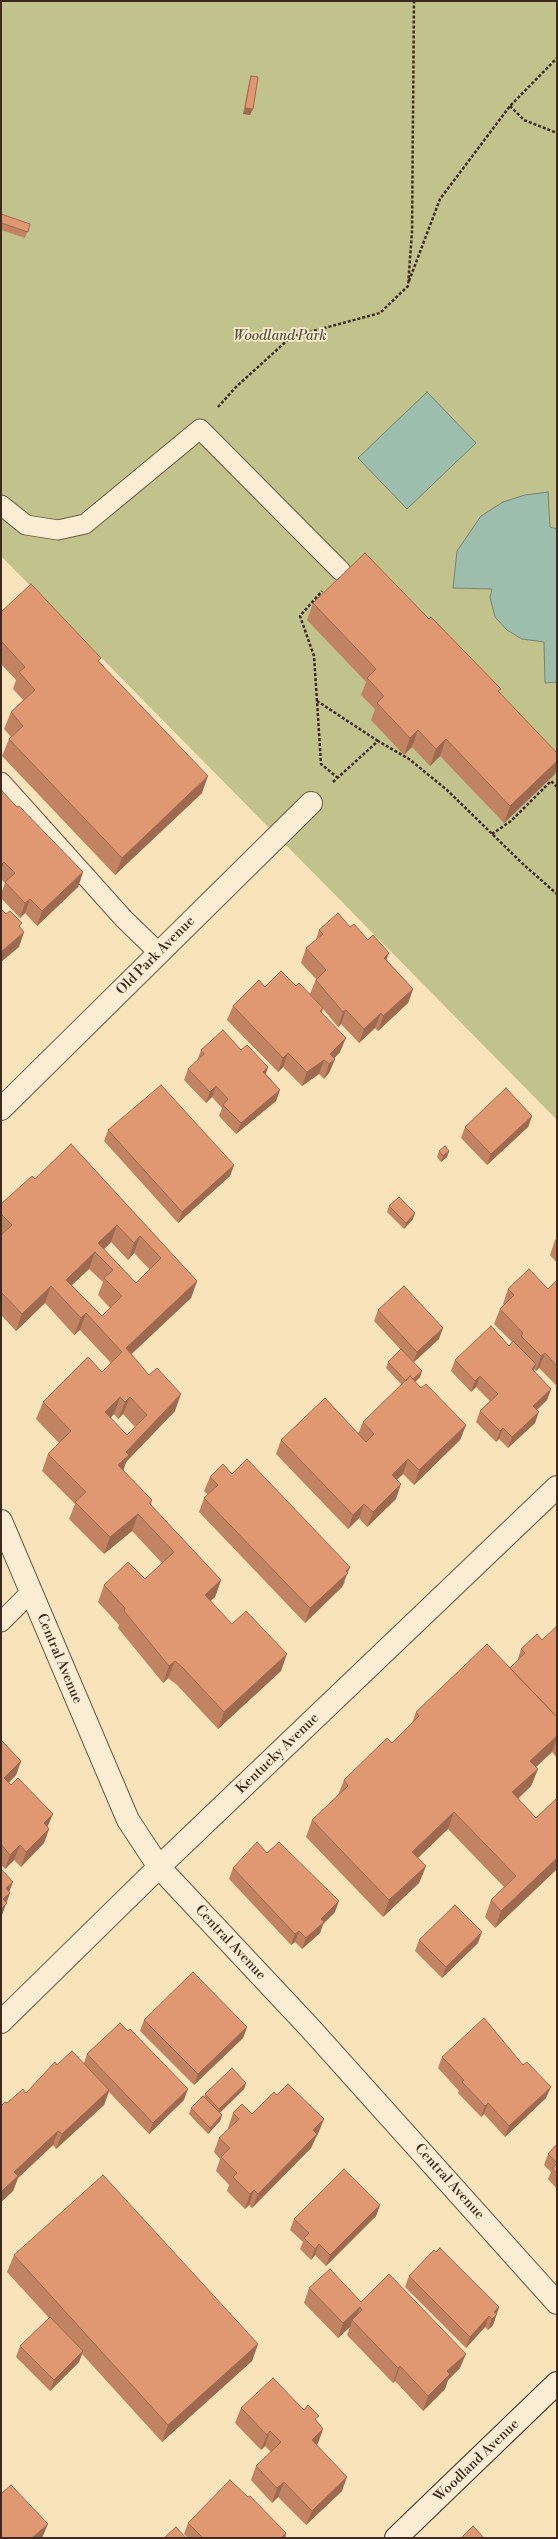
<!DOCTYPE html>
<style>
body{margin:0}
#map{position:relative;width:558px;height:2539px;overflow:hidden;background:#f8e3bb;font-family:"Libre Bodoni",serif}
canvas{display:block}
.frame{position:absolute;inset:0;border:2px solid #3e291f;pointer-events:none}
</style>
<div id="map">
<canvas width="558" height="2539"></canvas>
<div class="frame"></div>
</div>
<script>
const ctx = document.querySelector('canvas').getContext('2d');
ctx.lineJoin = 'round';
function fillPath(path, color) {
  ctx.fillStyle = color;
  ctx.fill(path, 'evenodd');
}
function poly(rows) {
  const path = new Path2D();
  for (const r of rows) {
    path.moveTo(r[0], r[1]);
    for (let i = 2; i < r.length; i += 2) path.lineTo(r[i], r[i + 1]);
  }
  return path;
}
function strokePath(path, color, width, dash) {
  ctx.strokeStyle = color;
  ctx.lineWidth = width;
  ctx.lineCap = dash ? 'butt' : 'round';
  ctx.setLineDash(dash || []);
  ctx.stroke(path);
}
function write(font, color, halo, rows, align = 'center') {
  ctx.font = font + ' "Libre Bodoni",serif';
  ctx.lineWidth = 3.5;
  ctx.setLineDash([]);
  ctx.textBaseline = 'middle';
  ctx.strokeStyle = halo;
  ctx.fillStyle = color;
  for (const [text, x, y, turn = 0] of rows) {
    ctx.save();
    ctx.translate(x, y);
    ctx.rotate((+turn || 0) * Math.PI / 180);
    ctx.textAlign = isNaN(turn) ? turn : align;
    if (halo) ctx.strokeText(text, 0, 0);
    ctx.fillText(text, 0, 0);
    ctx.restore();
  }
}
fillPath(poly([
 [1,1,557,1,557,1120,1,556]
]), '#c2c28c');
const water = poly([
 [427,392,476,443,407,509,358,458,427,392],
 [548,492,550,527,557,529,557,682,545,683,544,642,522,639,507,630,495,617,490,597,492,589,453,588,457,551,481,516,503,502,525,495,548,492]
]);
fillPath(water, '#9ebead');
strokePath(water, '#788274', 1);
const lane = poly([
 [1,505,26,525,58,530,85,524,200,429,341,571],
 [1,782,124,919,159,953],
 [1,1622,31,1592]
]);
const street = poly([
 [1,1109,311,803],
 [1,1521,128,1820,159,1867,310,2028,557,2303],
 [1,2022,159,1867,557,1487]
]);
const secondary = poly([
 [396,2538,557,2383]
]);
strokePath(lane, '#6c5846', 21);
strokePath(street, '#6c5846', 24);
strokePath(secondary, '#3e291f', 24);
strokePath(poly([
 [510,106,524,120,557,133],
 [409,281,440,199,510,106,557,58],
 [218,407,236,387,291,337,380,313,408,286,412,232,414,1],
 [317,701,314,656,300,616,322,591],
 [338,778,321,764,317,701,378,741],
 [333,782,378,741,409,759,447,790,524,865,557,894],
 [492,834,511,821,551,781,557,787]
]), '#3e291f', 2.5, [3, 2]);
strokePath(lane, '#faedd3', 19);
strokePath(street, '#faedd3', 22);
strokePath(secondary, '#faedd3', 22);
fillPath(poly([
 [251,76,250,115,243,114,249,82],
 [1,214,30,224,25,238,1,230],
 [313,603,499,693,555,774,504,823,440,756,430,766,412,747,404,755,371,720,375,709,361,695,366,682,307,620],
 [1,612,100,662,202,793,115,875,2,756,9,739,11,737,4,729,11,712,23,700,13,689,16,680,1,664],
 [1,792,17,807,83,872,78,887,37,926,25,913,20,918,1,898,1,894,5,883,1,879],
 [350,927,387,960,413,989,408,1003,378,1031,375,1028,359,1043,341,1024,338,1027,323,1009,322,1012,340,1052,334,1058,335,1059,329,1073,324,1079,319,1074,302,1086,283,1067,278,1072,227,1020,233,1006,265,987,296,986,310,994,316,979,301,963,306,948,316,940,319,930],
 [201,1050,241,1050,268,1067,266,1074,280,1090,276,1101,236,1134,219,1116,222,1108,212,1097,206,1103,184,1080,188,1069,197,1061],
 [532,1116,528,1127,487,1165,461,1138,465,1127],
 [108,1130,234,1165,230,1176,178,1223,104,1141],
 [71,1144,197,1281,191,1298,131,1354,175,1411,126,1462,123,1470,152,1500,151,1505,221,1580,215,1597,210,1601,232,1624,281,1671,218,1729,177,1685,168,1678,163,1683,118,1628,119,1625,98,1602,104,1585,145,1579,162,1563,132,1531,104,1554,69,1519,75,1504,42,1471,48,1454,59,1443,36,1419,43,1402,102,1372,111,1363,80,1330,74,1335,45,1303,16,1331,1,1315,1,1204,35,1179],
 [111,1242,128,1260,134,1253,150,1270,136,1283,104,1249],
 [89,1269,103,1282,98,1295,110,1308,102,1316,72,1285],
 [114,1414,118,1419,123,1414,135,1427,127,1435,110,1418],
 [439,1151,449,1151,447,1157,441,1162,437,1157],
 [389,1206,413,1219,404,1229,387,1212],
 [557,1238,557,1263,550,1255,555,1240],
 [557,1280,557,1386,539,1368,536,1371,534,1369,533,1370,551,1389,547,1400,537,1410,535,1423,508,1448,499,1439,496,1442,476,1422,480,1411,490,1401,476,1387,471,1392,451,1371,455,1360,509,1346,512,1342,494,1324,500,1309,504,1305,503,1304,508,1289,548,1289],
 [378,1310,439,1339,413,1362,422,1371,420,1377,415,1382,421,1388,466,1425,460,1440,414,1485,403,1474,397,1480,396,1499,367,1527,359,1518,348,1529,276,1454,281,1440,358,1434,363,1422,402,1385,386,1368,388,1362,401,1350,374,1321],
 [232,1474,345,1582,342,1587,305,1623,199,1512,204,1498,208,1495,204,1491,210,1477],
 [537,1634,556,1740,557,1738,557,1758,552,1752,536,1767,538,1769,531,1786,518,1799,536,1818,557,1798,557,1869,495,1928,485,1917,491,1900,504,1887,448,1829,418,1858,426,1866,419,1883,383,1917,306,1837,312,1820,338,1795,344,1780,392,1743,412,1723,416,1712,510,1668,517,1662,521,1649],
 [1,1740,21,1761,16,1775,9,1783,49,1829,44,1843,21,1867,14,1860,5,1869,1,1865],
 [267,1853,335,1912,323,1924,320,1933,302,1949,295,1942,291,1945,229,1879,233,1868],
 [419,1940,478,1943,442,1978,415,1951],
 [144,2020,247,2027,243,2038,194,2085,140,2031],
 [87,2054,184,2100,149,2134,109,2092,104,2105,56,2149,53,2145,18,2178,13,2191,1,2202,1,2106,7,2103,26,2093,57,2065,84,2063],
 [442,2057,546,2098,505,2137,484,2114,481,2117,458,2093,459,2091,438,2068],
 [246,2083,244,2089,220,2113,222,2115,220,2121,208,2134,189,2114,191,2108,204,2097,205,2094],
 [233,2113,252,2114,318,2134,316,2137,311,2148,252,2208,249,2205,245,2209,227,2191,229,2185,216,2171,220,2159,214,2152,219,2138,229,2129,228,2128],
 [557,2144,557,2189,548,2179,551,2172,544,2165,548,2154],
 [380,2205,376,2216,326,2266,315,2255,311,2260,300,2249,303,2242,290,2230,294,2219],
 [436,2252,499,2307,493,2325,488,2330,485,2327,466,2348,405,2287,409,2276],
 [14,2255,258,2344,252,2361,162,2442,82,2354,79,2362,50,2391,16,2357,20,2346,49,2318,7,2272],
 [309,2288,361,2302,460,2368,448,2380,445,2389,423,2411,395,2381,393,2383,347,2335,350,2327,338,2338,304,2303],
 [241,2408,304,2410,317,2421,323,2429,318,2443,317,2445,342,2491,306,2525,278,2497,272,2503,251,2480,256,2466,271,2452,265,2446,261,2450,235,2423],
 [248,2497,286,2533,285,2538,188,2538,184,2534,188,2523]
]), '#c18362');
fillPath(poly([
 [245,108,253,109,250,115,243,114],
 [418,730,412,747,404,755,410,738],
 [446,739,440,756,430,766,436,749],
 [557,761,557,768,555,774,504,823,510,806],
 [208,776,202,793,115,875,122,858],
 [4,862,1,870,1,865],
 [83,872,78,887,37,926,42,911],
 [30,899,25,913,20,918,25,903],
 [24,932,19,947,1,962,1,952],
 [389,953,384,967,384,958],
 [413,989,408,1003,378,1031,383,1016],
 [346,1010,341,1024,338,1027,343,1012],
 [381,1013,375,1028,359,1043,364,1029],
 [346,1038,340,1052,329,1064,330,1054],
 [288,1053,283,1067,278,1072,283,1058],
 [335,1059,329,1073,324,1079,329,1064],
 [324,1060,319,1074,302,1086,307,1072],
 [268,1067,264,1078,263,1072],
 [216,1086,212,1097,206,1103,210,1092],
 [280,1090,276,1101,236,1134,241,1123],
 [532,1116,528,1127,487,1165,491,1154],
 [449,1151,447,1157,441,1162,443,1156],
 [234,1165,230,1176,178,1223,182,1212],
 [415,1213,413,1219,404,1229,406,1223],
 [117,1225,111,1242,98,1255,95,1252,89,1269,60,1296,66,1280,98,1243],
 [140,1236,134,1253,128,1260,134,1243],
 [197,1281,191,1298,120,1365,126,1348],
 [51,1286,45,1303,16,1331,22,1314],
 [86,1313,80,1330,74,1335,81,1318],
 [443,1328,439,1339,413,1363,417,1352],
 [545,1353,539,1368,536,1371,541,1356],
 [536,1364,532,1375,532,1369],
 [422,1371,420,1377,406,1390,409,1384],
 [480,1376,476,1387,471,1392,475,1381],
 [551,1389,547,1400,529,1417,533,1406],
 [181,1394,175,1411,126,1462,123,1472,118,1465,126,1452],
 [120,1397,114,1414,99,1429,105,1412],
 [130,1397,123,1414,118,1419,125,1402],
 [539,1412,535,1423,508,1448,512,1437],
 [466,1425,460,1440,414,1485,419,1470],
 [503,1428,499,1439,496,1442,500,1431],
 [408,1459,403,1474,386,1489,392,1475],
 [401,1484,396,1499,367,1527,373,1512],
 [364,1504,359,1518,348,1529,353,1515],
 [138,1514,132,1531,104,1554,110,1537],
 [350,1567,342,1587,305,1623,310,1608],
 [221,1580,215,1597,199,1612,205,1595],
 [287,1654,281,1671,218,1729,224,1712],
 [175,1661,168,1678,163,1683,169,1666],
 [557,1736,557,1738,552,1752,524,1778,530,1761],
 [21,1761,16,1775,1,1790,4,1778],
 [538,1769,531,1786,506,1809,512,1792],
 [454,1812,448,1829,406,1869,412,1852],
 [53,1814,47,1828,44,1823],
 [49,1829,44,1843,21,1867,26,1852],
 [20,1845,14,1860,5,1869,10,1855],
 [557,1858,557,1869,495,1928,501,1911],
 [426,1866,419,1883,383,1917,389,1900],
 [13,1882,8,1895,10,1893,1,1918,1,1904,6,1888],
 [339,1901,335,1912,323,1924,320,1933,302,1949,306,1938,321,1919],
 [299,1931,295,1942,291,1945,295,1934],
 [482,1932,478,1943,442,1978,446,1967],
 [247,2027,243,2038,194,2085,198,2074],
 [246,2083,244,2089,217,2115,219,2109],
 [551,2087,546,2098,505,2137,509,2126],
 [188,2089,184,2100,149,2134,153,2123],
 [109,2090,104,2105,56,2149,62,2134],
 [488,2103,484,2114,481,2117,485,2106],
 [222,2115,220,2121,208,2134,210,2128],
 [324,2119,318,2134,316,2137,311,2148,252,2208,258,2194,313,2130],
 [58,2131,53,2145,18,2178,13,2191,1,2202,1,2192,14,2172],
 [254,2190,249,2205,245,2209,250,2194],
 [380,2205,376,2216,326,2266,330,2255],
 [319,2244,315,2255,311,2260,315,2249],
 [360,2307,355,2322,352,2320,350,2327,338,2338,343,2323],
 [499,2307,493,2325,488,2330,494,2312],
 [489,2316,485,2327,466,2348,470,2337],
 [258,2344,252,2361,162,2442,168,2425],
 [83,2351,79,2362,50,2391,54,2380],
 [466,2354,460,2368,448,2380,445,2389,423,2411,428,2396,447,2371],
 [400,2366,395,2381,393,2383,398,2368],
 [323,2429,318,2443,307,2454,312,2440],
 [270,2431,265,2446,261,2450,267,2435],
 [347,2477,342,2491,306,2525,312,2511],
 [284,2482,278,2497,272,2503,277,2488],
 [48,2524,42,2538,32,2538],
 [286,2533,285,2538,281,2538]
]), '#9d6a50');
const building = poly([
 [251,76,258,77,253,109,245,108,251,76],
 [1,214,30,224,28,232,1,223,1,214],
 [365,553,429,619,431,617,501,689,498,691,557,753,557,761,510,806,446,739,436,749,418,730,410,738,377,703,384,696,367,678,376,669,313,603,365,553],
 [31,584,101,658,98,661,208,776,122,858,9,739,23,726,11,712,35,690,19,672,25,667,1,641,1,612,31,584],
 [2,791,17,807,19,806,83,872,42,911,30,899,25,903,5,882,15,873,4,862,1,865,1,792,2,791],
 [1,909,6,914,10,911,22,923,19,926,24,932,1,952,1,909],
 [338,913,350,927,354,924,368,940,373,935,389,953,384,958,413,989,383,1016,381,1013,364,1029,346,1010,343,1012,316,980,326,970,306,948,323,934,319,930,338,913],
 [281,971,296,986,299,983,323,1008,320,1011,346,1038,330,1054,335,1059,329,1064,324,1060,307,1072,288,1053,283,1058,233,1006,259,980,265,987,281,971],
 [223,1030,241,1050,247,1045,268,1067,263,1072,280,1090,241,1123,223,1105,228,1099,216,1086,210,1092,188,1069,204,1054,201,1050,223,1030],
 [161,1085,234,1165,182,1212,108,1130,161,1085],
 [506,1088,532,1116,491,1154,465,1127,506,1088],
 [71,1144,197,1281,126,1348,149,1375,157,1368,181,1394,126,1452,129,1455,118,1465,152,1500,149,1503,221,1580,205,1595,232,1624,246,1611,287,1654,224,1712,183,1668,175,1661,169,1666,124,1611,125,1608,104,1585,128,1562,145,1579,174,1552,138,1514,110,1537,75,1502,86,1492,48,1454,71,1431,43,1402,88,1357,102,1372,122,1352,86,1313,81,1318,51,1286,22,1314,1,1292,1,1235,12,1225,1,1214,1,1204,32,1176,35,1179,71,1144],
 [117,1225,134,1243,140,1236,161,1258,136,1283,98,1243,117,1225],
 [95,1252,113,1270,104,1278,122,1296,102,1316,66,1280,95,1252],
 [120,1397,125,1402,130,1397,147,1415,127,1435,105,1412,120,1397],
 [445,1146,449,1151,443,1156,439,1151,445,1146],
 [399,1197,415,1213,406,1223,389,1206,399,1197],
 [529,1269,548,1289,557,1280,557,1366,545,1353,541,1356,521,1336,523,1333,500,1309,514,1295,508,1289,529,1269],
 [404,1286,443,1328,417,1352,378,1310,404,1286],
 [491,1326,509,1346,513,1341,536,1364,532,1369,551,1389,533,1406,539,1412,512,1437,503,1428,500,1431,480,1411,498,1394,480,1376,475,1381,455,1360,491,1326],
 [401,1349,422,1371,413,1379,410,1376,406,1381,388,1362,401,1349],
 [410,1376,421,1388,426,1384,466,1425,419,1470,408,1459,392,1475,401,1484,373,1512,364,1504,353,1515,281,1440,325,1398,366,1442,374,1434,363,1422,410,1376],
 [247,1459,350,1567,346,1571,348,1573,310,1608,204,1498,218,1485,210,1477,223,1464,232,1474,247,1459],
 [556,1627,557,1628,557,1717,510,1668,525,1653,521,1649,537,1634,542,1640,556,1627],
 [487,1644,557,1717,557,1736,530,1761,538,1769,512,1792,536,1818,557,1798,557,1858,501,1911,491,1900,516,1876,454,1812,412,1852,426,1866,389,1900,312,1820,348,1786,344,1780,387,1738,392,1743,419,1716,416,1712,487,1644],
 [1,1740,21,1761,4,1778,11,1785,18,1778,53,1814,44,1823,49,1829,26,1852,20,1845,10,1855,1,1844,1,1740],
 [257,1842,267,1853,279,1842,339,1901,321,1919,324,1922,306,1938,299,1931,295,1934,233,1868,257,1842],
 [1,1869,13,1882,6,1888,10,1893,3,1899,7,1903,1,1909,1,1869],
 [455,1905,482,1932,446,1967,419,1940,455,1905],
 [193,1972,247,2027,198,2074,144,2020,193,1972],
 [484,2018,523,2065,527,2062,551,2087,509,2126,488,2103,485,2106,462,2082,464,2080,442,2057,484,2018],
 [120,2023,128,2031,130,2029,188,2089,153,2123,87,2054,120,2023],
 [72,2051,109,2090,62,2134,58,2131,14,2172,18,2176,1,2192,1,2106,5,2102,7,2103,23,2089,26,2093,55,2062,57,2065,72,2051],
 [232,2068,246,2083,219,2109,205,2094,232,2068],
 [288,2084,324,2119,313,2130,317,2134,258,2194,254,2190,250,2194,233,2177,237,2173,221,2157,230,2148,219,2138,239,2119,233,2113,242,2104,252,2114,274,2092,277,2095,288,2084],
 [203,2096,222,2115,210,2128,191,2108,203,2096],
 [557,2144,557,2163,548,2154,557,2144],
 [557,2164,557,2174,552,2168,557,2164],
 [344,2169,380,2205,330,2255,319,2244,315,2249,304,2238,309,2233,294,2219,344,2169],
 [103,2175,258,2344,168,2425,14,2255,103,2175],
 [440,2248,499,2307,494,2312,497,2314,492,2319,489,2316,470,2337,409,2276,434,2250,436,2252,440,2248],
 [330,2269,361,2302,389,2274,466,2354,447,2371,450,2374,428,2396,400,2366,398,2368,352,2320,362,2310,360,2307,343,2323,309,2288,330,2269],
 [50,2317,83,2351,54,2380,20,2346,50,2317],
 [273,2378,304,2410,308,2405,319,2416,315,2419,323,2429,312,2440,347,2477,312,2511,284,2482,277,2488,256,2466,281,2442,270,2431,267,2435,241,2408,273,2378],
 [230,2480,248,2497,250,2496,286,2533,281,2538,203,2538,188,2523,230,2480],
 [11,2485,48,2524,32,2538,1,2538,1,2494,11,2485],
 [473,2526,484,2538,461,2538,473,2526],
 [176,2527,186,2538,164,2538,176,2527]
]);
fillPath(building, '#e09872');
strokePath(building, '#9d6a50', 1);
write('italic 14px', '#5f4f3a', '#faedd3', [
 ["Woodland Park",280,337]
]);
write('14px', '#3e291f', '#faedd3', [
 ["Old Park Avenue",156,956,-45],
 ["Central Avenue",59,1659,67],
 ["Kentucky Avenue",278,1754,-44],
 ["Central Avenue",230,1943,47],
 ["Central Avenue",449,2182,48],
 ["Woodland Avenue",477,2461,-44]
]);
</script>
